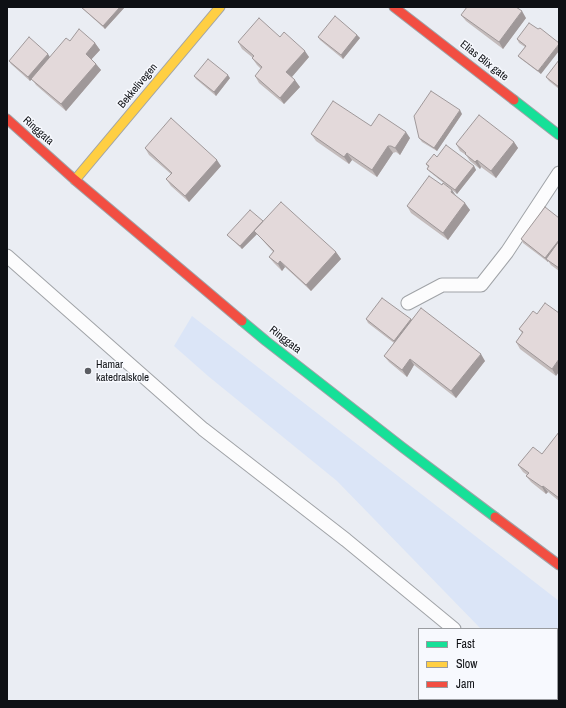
<!DOCTYPE html>
<style>
body{margin:0}
#map{position:relative;width:566px;height:708px;overflow:hidden;background:#eaedf3;font-family:"Archivo Narrow",sans-serif}
canvas{display:block}
.frame{position:absolute;inset:0;border:8px solid #0e1014;pointer-events:none}
.legend{position:absolute;left:418px;top:628px;width:140px;height:72px;box-sizing:border-box;background:#f7f9fe;border:1px solid #9a9ca0;margin:0;padding:5px 7px;list-style:none;font-size:12px;color:#0e1014}
.legend li{display:flex;align-items:center;gap:8px;height:20px}
.legend b{width:20px;border:1px solid #9a9ca0}
</style>
<div id="map">
<canvas width="566" height="708"></canvas>
<div class="frame"></div>
<ul class="legend">
<li><b style="height:5px;background:#16e098"></b>Fast</li>
<li><b style="height:5px;background:#ffcf43"></b>Slow</li>
<li><b style="height:5px;background:#f24e42"></b>Jam</li>
</ul>
</div>
<script>
const ctx = document.querySelector('canvas').getContext('2d');
ctx.lineJoin = 'round';
function fillPath(path, color) {
  ctx.fillStyle = color;
  ctx.fill(path, 'evenodd');
}
function poly(rows) {
  const path = new Path2D();
  for (const r of rows) {
    path.moveTo(r[0], r[1]);
    for (let i = 2; i < r.length; i += 2) path.lineTo(r[i], r[i + 1]);
  }
  return path;
}
function strokePath(path, color, width, dash) {
  ctx.strokeStyle = color;
  ctx.lineWidth = width;
  ctx.lineCap = dash ? 'butt' : 'round';
  ctx.setLineDash(dash || []);
  ctx.stroke(path);
}
function write(font, color, halo, rows, align = 'center') {
  ctx.font = font + ' "Archivo Narrow",sans-serif';
  ctx.lineWidth = 3;
  ctx.setLineDash([]);
  ctx.textBaseline = 'middle';
  ctx.strokeStyle = halo;
  ctx.fillStyle = color;
  for (const [text, x, y, turn = 0] of rows) {
    ctx.save();
    ctx.translate(x, y);
    ctx.rotate((+turn || 0) * Math.PI / 180);
    ctx.textAlign = isNaN(turn) ? turn : align;
    if (halo) ctx.strokeText(text, 0, 0);
    ctx.fillText(text, 0, 0);
    ctx.restore();
  }
}
fillPath(poly([
 [192,316,559,601,559,701,545,701,544,699,557,699,557,629,481,629,337,481,208,376,174,346]
]), '#dbe5f7');
const lane = poly([
 [7,256,203,429,346,540,454,629],
 [408,303,442,285,481,285,507,252,559,173],
 [539,699,542,701]
]);
const fast = poly([
 [514,100,559,135],
 [242,321,266,341,402,447,495,517]
]);
const slow = poly([
 [75,180,220,7]
]);
const jam = poly([
 [394,7,514,100],
 [7,119,75,180,242,321],
 [495,517,559,565]
]);
strokePath(lane, '#a0a3a7', 15);
strokePath(fast, '#a0a3a7', 11);
strokePath(slow, '#a0a3a7', 11);
strokePath(jam, '#a0a3a7', 11);
strokePath(lane, '#fcfcfd', 13);
strokePath(fast, '#16e098', 9);
strokePath(slow, '#ffcf43', 9);
strokePath(jam, '#f24e42', 9);
fillPath(poly([
 [81,7,125,7,105,29,84,10],
 [461,15,526,18,503,49,466,21],
 [538,29,541,74,521,59,518,56,525,47,519,43,517,39],
 [357,35,360,38,343,59,320,40,318,37],
 [280,37,309,57,292,77,300,87,284,104,259,83,255,76,261,69,257,65,252,58,253,58,242,49,238,42],
 [70,41,95,43,100,50,91,59,96,64,101,70,66,111,36,85,32,79,30,81,11,64,9,61,50,57],
 [559,60,559,89,549,81,546,77],
 [194,76,230,78,216,96,196,79],
 [462,114,437,151,422,142,419,138],
 [371,126,410,138,400,155,396,152,393,153,377,177,352,160,349,164,316,141,311,134],
 [514,142,518,148,496,178,481,167,480,169,470,161,466,155,460,151,456,144],
 [145,148,221,166,189,202,171,186,166,179,171,174,149,155],
 [437,157,474,166,476,170,457,194,430,172,427,169,428,167,426,164],
 [457,197,470,210,448,240,411,213,407,206],
 [559,218,559,271,551,265,548,261,548,262,523,243,521,239],
 [263,221,336,252,341,259,311,291,285,267,282,271,274,263,269,257,273,252,257,234,242,249,230,238,227,235],
 [366,319,411,319,485,361,456,398,414,365,407,377,389,362,384,356,394,343,368,323],
 [527,319,556,376,520,349,516,342,522,333,519,329],
 [559,432,559,501,548,492,546,494,531,482,526,476,527,475,523,472,518,465,542,454]
]), '#c3bbbb');
fillPath(poly([
 [120,7,125,7,105,29,103,26],
 [522,11,526,18,503,49,499,42],
 [357,35,360,38,343,59,341,55],
 [95,43,100,50,90,61,86,54],
 [559,44,559,51,541,74,538,71],
 [305,51,309,57,290,79,286,72],
 [48,54,50,57,30,81,28,77],
 [96,64,101,70,66,111,61,104],
 [228,75,230,78,216,96,214,92],
 [295,80,300,87,284,104,280,98],
 [460,110,462,114,437,151,434,148],
 [406,132,410,138,400,155,395,148],
 [514,142,518,148,496,178,491,171],
 [388,146,393,153,377,177,372,170],
 [347,153,352,160,349,164,344,157],
 [217,160,221,166,189,202,185,196],
 [477,160,481,167,480,169,475,162],
 [474,166,476,170,457,194,455,190],
 [452,190,457,197,451,192],
 [465,203,470,210,448,240,443,233],
 [263,221,254,231,257,234,242,249,240,246],
 [559,240,559,247,546,259,548,261,548,262,545,258],
 [336,252,341,259,311,291,306,285],
 [280,261,285,267,282,271,278,264],
 [411,319,413,323,397,345,394,341],
 [481,354,485,361,456,398,451,391],
 [410,359,414,365,407,377,402,370],
 [559,359,559,372,556,376,552,369],
 [543,486,548,492,546,494,542,487]
]), '#9f9899');
const building = poly([
 [81,7,120,7,103,26,81,7],
 [467,7,516,7,522,11,499,42,461,15,467,7],
 [335,16,357,35,341,55,318,37,335,16],
 [259,18,280,37,284,32,305,51,286,72,295,80,280,98,255,76,262,67,252,58,254,56,238,42,259,18],
 [529,23,538,29,540,28,559,43,559,44,538,71,518,56,526,46,517,39,529,23],
 [79,29,95,43,86,54,96,64,61,104,31,79,66,38,70,41,79,29],
 [29,37,48,54,28,77,9,61,29,37],
 [208,59,228,75,214,92,194,76,208,59],
 [559,60,559,87,546,77,559,60],
 [431,91,460,110,434,148,419,138,414,116,431,91],
 [333,101,371,126,379,114,406,132,395,148,391,146,388,146,372,170,347,153,344,157,311,134,333,101],
 [479,115,514,142,491,171,477,160,475,162,465,154,466,153,456,144,479,115],
 [171,118,217,160,185,196,166,179,172,173,145,148,171,118],
 [446,145,474,166,455,190,427,169,429,166,426,164,434,154,437,157,446,145],
 [429,176,442,185,443,183,452,190,451,192,465,203,443,233,407,206,429,176],
 [281,202,336,252,306,285,280,261,278,264,269,257,274,251,254,231,281,202],
 [545,207,559,218,559,240,545,258,521,239,545,207],
 [250,210,263,221,240,246,227,235,250,210],
 [559,241,559,268,546,259,559,241],
 [382,298,411,319,394,341,366,319,382,298],
 [545,303,559,313,559,359,552,369,516,342,523,332,519,329,527,319,533,311,537,314,545,303],
 [421,308,481,354,451,391,410,359,402,370,384,356,421,308],
 [559,432,559,498,543,486,542,487,526,476,529,473,518,465,533,447,542,454,559,432]
]);
fillPath(building, '#e3d9da');
strokePath(building, '#9f9899', 1);
for (const [x, y, r, color] of [
 [88,371,4,"#5b5d62"]
]) {
  const dot = new Path2D();
  dot.arc(x, y, r, 0, 2 * Math.PI);
  ctx.fillStyle = color;
  ctx.fill(dot);
  strokePath(dot, '#f7f9fe', 1.5);
}
write('11px', '#0e1014', '#f7f9fe', [
 ["Elias Blix gate",484,61,38],
 ["Bekkelivegen",138,86,-50],
 ["Ringgata",38,131,42],
 ["Ringgata",285,340,38]
]);
write('11px', '#0e1014', '#f7f9fe', [
 ["Hamar",96,365],
 ["katedralskole",96,378]
], 'left');
</script>
